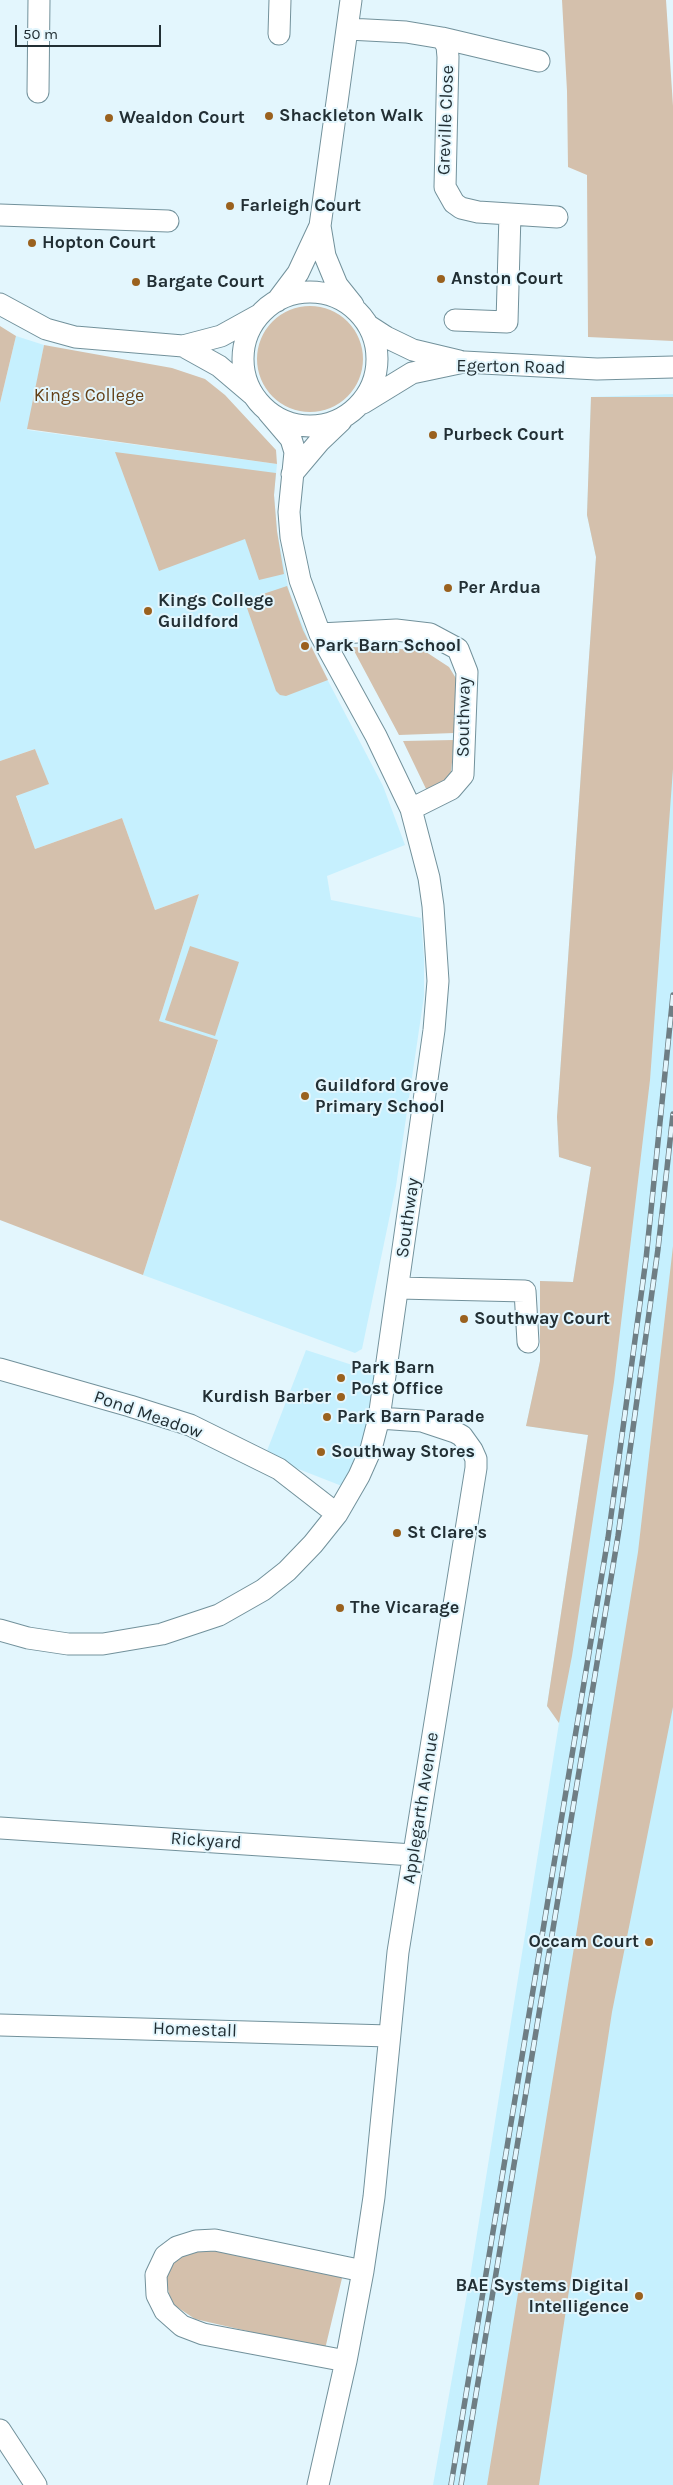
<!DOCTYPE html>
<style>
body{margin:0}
#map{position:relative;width:673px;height:2485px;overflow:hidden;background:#e3f6fd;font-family:Karla,sans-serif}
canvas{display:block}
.scale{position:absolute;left:15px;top:25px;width:146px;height:22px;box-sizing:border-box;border:2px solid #222f34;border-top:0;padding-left:6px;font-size:15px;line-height:18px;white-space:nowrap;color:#222f34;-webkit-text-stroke:4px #e3f6fd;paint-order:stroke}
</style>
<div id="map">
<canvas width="673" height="2485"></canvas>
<div class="scale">50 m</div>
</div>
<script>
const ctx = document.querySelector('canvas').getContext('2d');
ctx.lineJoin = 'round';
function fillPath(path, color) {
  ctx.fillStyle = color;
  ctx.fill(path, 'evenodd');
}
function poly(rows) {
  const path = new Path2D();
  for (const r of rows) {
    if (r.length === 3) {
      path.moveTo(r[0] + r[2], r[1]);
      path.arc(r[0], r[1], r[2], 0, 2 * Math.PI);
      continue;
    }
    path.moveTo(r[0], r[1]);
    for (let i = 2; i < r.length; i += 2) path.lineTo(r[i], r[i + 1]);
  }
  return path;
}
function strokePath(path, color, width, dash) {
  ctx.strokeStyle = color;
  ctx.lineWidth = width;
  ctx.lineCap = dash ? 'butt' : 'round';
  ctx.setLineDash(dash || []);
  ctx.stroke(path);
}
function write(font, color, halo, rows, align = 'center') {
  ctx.font = font + ' Karla,sans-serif';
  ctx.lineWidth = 4;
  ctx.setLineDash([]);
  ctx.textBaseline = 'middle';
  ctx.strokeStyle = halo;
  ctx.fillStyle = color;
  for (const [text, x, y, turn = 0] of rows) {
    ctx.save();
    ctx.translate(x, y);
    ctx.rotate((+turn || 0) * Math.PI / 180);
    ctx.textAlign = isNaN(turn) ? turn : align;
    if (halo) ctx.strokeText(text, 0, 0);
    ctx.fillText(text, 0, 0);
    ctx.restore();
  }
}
fillPath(poly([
 [16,336,44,345,28,430,277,464,274,495,277,531,289,591,314,654,383,786,405,845,327,876,331,900,421,918,424,958,424,996,396,1186,362,1349,355,1353,143,1275,218,1041,159,1021,199,894,155,910,122,818,35,849,16,795,48,784,35,749,0,761,0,403],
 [673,394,673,2485,433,2485,470,2277,559,1723,547,1706,588,1435,526,1426,540,1361,540,1281,573,1282,591,1167,559,1157,557,1117,596,557,587,515,591,397],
 [306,1350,377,1373,367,1444,347,1488,265,1456]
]), '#c6f0fe');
fillPath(poly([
 [562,0,666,0,673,106,673,341,588,337,587,175,568,167,567,91],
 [310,359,53],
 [0,326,16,336,0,403],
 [44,345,172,368,205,379,225,395,276,450,277,464,27,429],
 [591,397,673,397,673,769,650,1080,614,1382,572,1656,559,1723,547,1706,588,1435,526,1426,540,1361,540,1281,573,1282,591,1167,559,1157,557,1117,596,557,587,515],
 [115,452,276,473,274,495,277,531,284,574,259,580,245,539,159,571],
 [287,586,303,630,328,680,286,696,280,695,276,691,247,608,251,598],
 [352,647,423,650,449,667,457,680,454,733,399,735],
 [454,740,451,773,445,783,428,793,403,741],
 [35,749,49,784,16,796,35,849,122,818,155,910,199,894,159,1021,218,1040,143,1275,0,1220,0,761],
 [190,946,239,962,215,1036,165,1020],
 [673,1246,673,1707,612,2012,539,2485,487,2485,638,1552],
 [209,2246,343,2274,325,2349,195,2319,171,2303,165,2275,179,2252]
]), '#d4c0ac');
const minor = poly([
 [348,29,406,32,442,38,447,46,448,57,445,187,454,203,461,208,478,212,510,214,507,322,455,320],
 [279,34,280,0],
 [442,38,539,61],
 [38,92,39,0],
 [510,214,557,217],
 [0,215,168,221],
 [320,226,325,256,337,285,353,305],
 [310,359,67],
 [277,301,298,273,320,226,351,0],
 [0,304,46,329,75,337,183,346,221,336,259,315],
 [369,326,386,337,413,350,459,361],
 [183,346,219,366,252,394],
 [363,403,412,373,464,362,597,369,673,367],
 [292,474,319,442,341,421],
 [320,634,396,630,430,634,458,649,467,672,463,775,451,789,411,809],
 [399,1288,525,1291,528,1342],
 [0,1369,130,1406,190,1425,279,1469,337,1514],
 [0,1630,28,1638,68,1644,103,1644,162,1634,219,1615,263,1590,287,1571,313,1544,337,1514,359,1476,371,1449,379,1418,434,1030,438,981,433,906,429,878,411,809,376,736,320,634,300,580,291,537,289,512,295,452,291,439,268,412],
 [0,1828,413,1855],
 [0,2025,389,2036],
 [346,2361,203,2334,182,2326,165,2311,157,2295,156,2275,165,2256,177,2247,196,2241,215,2240,363,2271],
 [0,2430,36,2485],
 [318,2485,346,2361,363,2271,374,2197,398,1952,476,1468,476,1459,472,1450,462,1436,455,1432,422,1421,379,1418]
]);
strokePath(minor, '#72919b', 23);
strokePath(minor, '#fff', 21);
const rail = poly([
 [451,2485,608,1538,646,1259,673,995],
 [461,2485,618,1536,658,1249,673,1114]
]);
strokePath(rail, '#6f7e84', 5.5);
strokePath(rail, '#e3f6fd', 4, [11]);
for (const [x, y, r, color] of [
 [269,116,5,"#9a611e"],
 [109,118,5,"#9a611e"],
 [230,206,5,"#9a611e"],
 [32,243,5,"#9a611e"],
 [441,279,5,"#9a611e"],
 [136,282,5,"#9a611e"],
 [433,435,5,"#9a611e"],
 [448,588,5,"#9a611e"],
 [148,611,5,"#9a611e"],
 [305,646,5,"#9a611e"],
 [305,1096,5,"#9a611e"],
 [464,1319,5,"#9a611e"],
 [341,1378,5,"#9a611e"],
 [341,1397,5,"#9a611e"],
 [327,1417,5,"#9a611e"],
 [321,1452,5,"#9a611e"],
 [397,1533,5,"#9a611e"],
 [340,1608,5,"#9a611e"],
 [649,1942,5,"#9a611e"],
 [639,2296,5,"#9a611e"]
]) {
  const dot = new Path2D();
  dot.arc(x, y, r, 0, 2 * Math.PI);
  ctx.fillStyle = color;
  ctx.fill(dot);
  strokePath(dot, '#e3f6fd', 2);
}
write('bold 18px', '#222f34', '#e3f6fd', [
 ["Shackleton Walk",279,116],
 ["Wealdon Court",119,118],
 ["Farleigh Court",240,206],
 ["Hopton Court",42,243],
 ["Anston Court",451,279],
 ["Bargate Court",146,282],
 ["Purbeck Court",443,435],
 ["Per Ardua",458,588],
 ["Kings College",158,601],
 ["Guildford",158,622],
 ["Park Barn School",315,646],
 ["Guildford Grove",315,1086],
 ["Primary School",315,1107],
 ["Southway Court",474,1319],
 ["Park Barn",351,1368],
 ["Post Office",351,1389],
 ["Kurdish Barber",331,1397,"right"],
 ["Park Barn Parade",337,1417],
 ["Southway Stores",331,1452],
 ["St Clare's",407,1533],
 ["The Vicarage",350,1608],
 ["Occam Court",639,1942,"right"],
 ["BAE Systems Digital",629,2286,"right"],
 ["Intelligence",629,2307,"right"]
], 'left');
write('18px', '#222f34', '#e3f6fd', [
 ["Greville Close",446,120,-88],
 ["Egerton Road",511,367,1],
 ["Southway",464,717,-89],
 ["Southway",408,1218,-82],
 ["Pond Meadow",148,1415,19],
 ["Applegarth Avenue",421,1808,-81],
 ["Rickyard",206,1841,4],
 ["Homestall",195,2030,2]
]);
write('18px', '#633f16', '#e3f6fd', [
 ["Kings College",89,396]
]);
</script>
